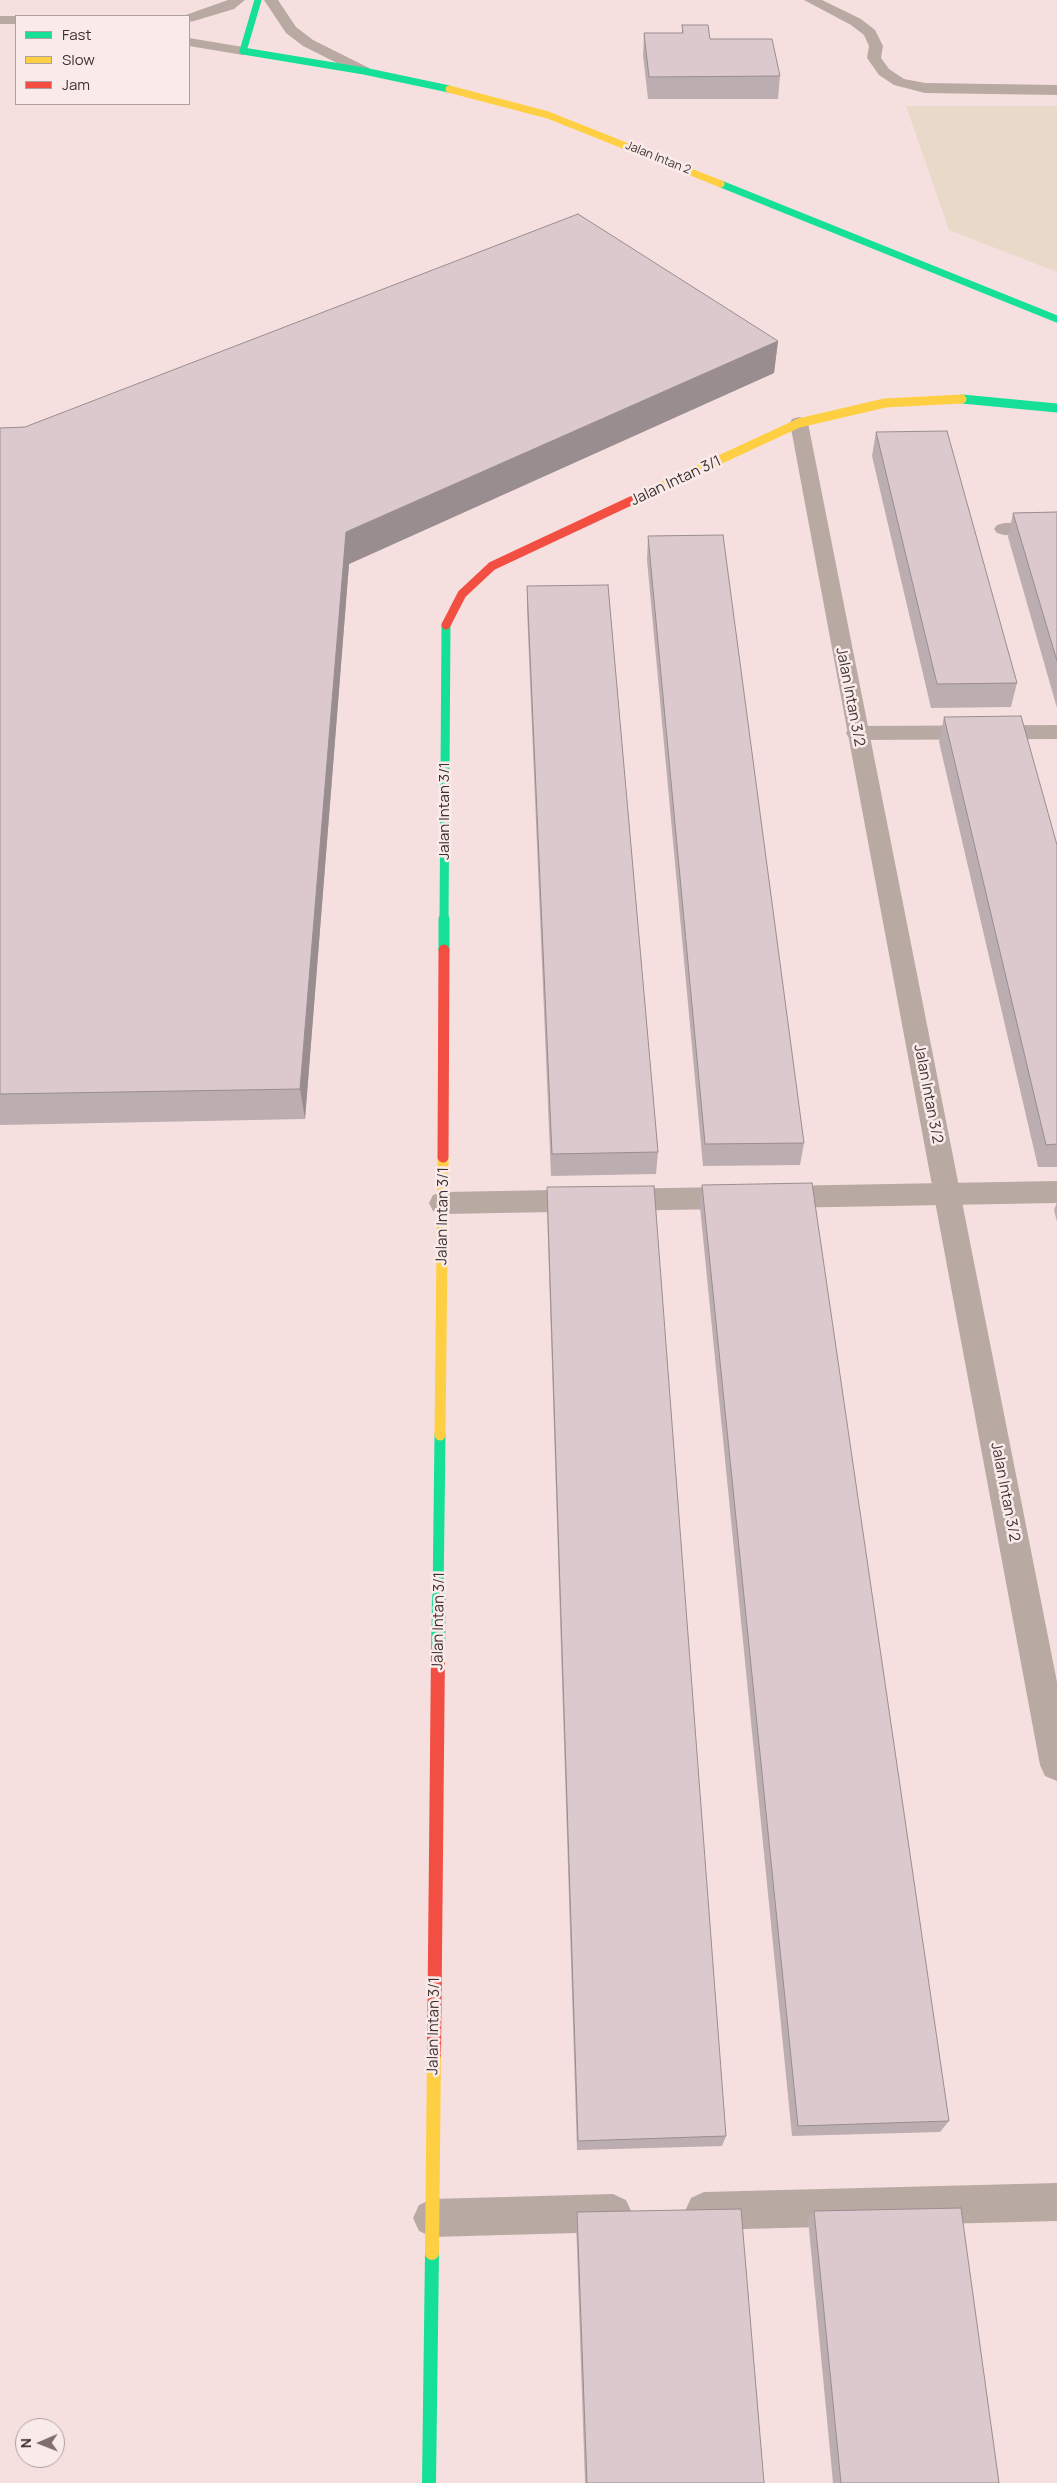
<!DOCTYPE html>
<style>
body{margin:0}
#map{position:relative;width:1057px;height:2483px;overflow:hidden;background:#f5e0df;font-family:Manrope,sans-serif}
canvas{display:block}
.legend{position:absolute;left:15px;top:15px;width:175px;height:90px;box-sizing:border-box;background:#faebeb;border:1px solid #afa0a0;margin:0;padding:6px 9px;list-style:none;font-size:15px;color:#3f3030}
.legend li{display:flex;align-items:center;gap:10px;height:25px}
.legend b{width:25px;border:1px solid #afa0a0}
.north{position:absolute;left:15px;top:2418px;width:50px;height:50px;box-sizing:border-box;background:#faebeb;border:1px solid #afa0a0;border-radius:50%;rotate:269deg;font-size:14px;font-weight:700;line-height:20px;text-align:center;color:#3f3030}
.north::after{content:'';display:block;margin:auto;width:18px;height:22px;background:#7f6e6d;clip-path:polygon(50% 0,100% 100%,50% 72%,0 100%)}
</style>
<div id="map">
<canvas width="1057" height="2483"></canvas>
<ul class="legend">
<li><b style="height:6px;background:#16e098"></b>Fast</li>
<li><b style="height:6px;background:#ffcf43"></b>Slow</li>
<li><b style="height:6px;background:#f24e42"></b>Jam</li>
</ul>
<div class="north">N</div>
</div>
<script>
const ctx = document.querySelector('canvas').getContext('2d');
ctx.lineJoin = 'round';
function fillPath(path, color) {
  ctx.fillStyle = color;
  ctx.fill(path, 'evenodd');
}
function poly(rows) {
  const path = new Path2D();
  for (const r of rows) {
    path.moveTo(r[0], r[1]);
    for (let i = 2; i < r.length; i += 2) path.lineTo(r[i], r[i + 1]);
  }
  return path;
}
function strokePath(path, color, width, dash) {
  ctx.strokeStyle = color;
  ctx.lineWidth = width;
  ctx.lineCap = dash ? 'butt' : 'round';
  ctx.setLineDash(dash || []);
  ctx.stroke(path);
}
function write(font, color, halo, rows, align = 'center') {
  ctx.font = font + ' Manrope,sans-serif';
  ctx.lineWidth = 5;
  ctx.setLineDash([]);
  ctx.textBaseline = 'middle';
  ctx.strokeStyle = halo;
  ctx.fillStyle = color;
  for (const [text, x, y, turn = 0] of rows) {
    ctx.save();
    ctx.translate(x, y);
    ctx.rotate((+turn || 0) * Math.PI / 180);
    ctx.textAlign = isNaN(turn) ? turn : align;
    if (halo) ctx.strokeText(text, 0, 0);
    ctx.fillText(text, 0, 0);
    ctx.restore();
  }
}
fillPath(poly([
 [906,106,1057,106,1057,272,949,230]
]), '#e9d9c9');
fillPath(poly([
 [228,0,245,0,234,9,194,21,189,22,189,16,183,16,228,0],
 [264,0,278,0,296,27,313,40,369,68,371,71,369,74,359,74,303,46,286,33,264,0],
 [804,0,822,0,861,19,875,30,883,46,881,58,889,69,904,79,925,83,1057,85,1057,95,925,93,894,85,879,75,867,58,869,46,864,35,851,25,804,0],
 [1057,522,1057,534,1004,535,997,533,994,529,997,525,1004,523,1057,522],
 [1057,725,1057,739,857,740,849,738,846,733,849,728,857,726,1057,725],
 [1057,1181,1057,1203,443,1214,433,1211,429,1203,433,1195,443,1192,1057,1181],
 [1057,2183,1057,2221,704,2230,691,2224,685,2211,691,2198,704,2192,1057,2183],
 [613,2194,626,2200,632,2213,626,2226,613,2232,432,2237,419,2231,413,2218,419,2205,432,2199,613,2194]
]), '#b9a9a3');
fillPath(poly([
 [0,16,18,16,16,16,16,24,0,24,0,16],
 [189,38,243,47,250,51,243,55,189,46,189,38],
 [799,417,806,419,808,423,1057,1682,1057,1781,1045,1776,1040,1765,790,423,792,419,799,417]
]), '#b9a9a3');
strokePath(poly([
 [258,0,243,51,364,71,449,89],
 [721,184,1057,319],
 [962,399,970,400]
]), '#16e098', 7);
strokePath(poly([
 [962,399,1057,408],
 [444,920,446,625]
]), '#16e098', 9);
strokePath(poly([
 [444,950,444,919],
 [438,1599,440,1435]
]), '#16e098', 11);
strokePath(poly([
 [438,1653,439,1598],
 [429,2483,432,2253]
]), '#16e098', 14);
strokePath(poly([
 [449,89,548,115,721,184],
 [947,400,962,399]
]), '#ffcf43', 7);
strokePath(poly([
 [652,491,799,423,885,403,962,399]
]), '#ffcf43', 9);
strokePath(poly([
 [440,1435,443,1157]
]), '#ffcf43', 11);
strokePath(poly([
 [432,2253,434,2054]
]), '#ffcf43', 14);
strokePath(poly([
 [446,625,462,594,492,566,652,491]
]), '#f24e42', 9);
strokePath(poly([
 [443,1157,444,950]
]), '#f24e42', 11);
strokePath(poly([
 [434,2054,438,1653]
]), '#f24e42', 14);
fillPath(poly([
 [682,25,710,39,780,76,778,99,648,99,643,55,644,33,682,33],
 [778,341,774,373,349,564,305,1119,0,1125,0,428,25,427],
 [876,432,1017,683,1011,707,931,708,872,456],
 [1057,512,1057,708,1008,537,1013,513],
 [648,536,804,1143,800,1165,703,1166,647,560],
 [527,586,658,1152,656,1174,551,1176,527,610],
 [944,717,1057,845,1057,1167,1038,1167,939,742],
 [702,1185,949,2121,940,2132,792,2136,700,1207],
 [547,1187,726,2136,722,2146,577,2150,547,1210],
 [1057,1202,1057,1222,1054,1210],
 [814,2211,999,2483,833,2483,808,2219],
 [577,2212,764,2483,585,2483,576,2220]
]), '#bcadb0');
fillPath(poly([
 [778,341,774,373,349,564,305,1119,300,1089,346,532]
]), '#998d90');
const building = poly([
 [682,25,708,25,710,39,772,39,780,76,649,77,644,33,683,33,682,25],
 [578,214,778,341,346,532,300,1089,0,1094,0,428,25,427,578,214],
 [947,431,1017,683,937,684,876,432,947,431],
 [1057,512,1057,661,1013,513,1057,512],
 [723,535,804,1143,705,1144,648,536,723,535],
 [608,585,658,1152,552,1154,527,586,608,585],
 [1021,716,1057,845,1057,1144,1046,1145,944,717,1021,716],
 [812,1183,949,2121,798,2126,702,1185,812,1183],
 [654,1186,726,2136,578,2141,547,1187,654,1186],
 [961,2208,999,2483,841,2483,814,2211,961,2208],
 [741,2209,764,2483,587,2483,577,2212,741,2209]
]);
fillPath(building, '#dbc9cd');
strokePath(building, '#998d90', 1);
write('12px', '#3f3030', '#faebeb', [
 ["Jalan Intan 2",658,158,22]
]);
write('15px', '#3f3030', '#faebeb', [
 ["Jalan Intan 3/1",676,481,-25],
 ["Jalan Intan 3/2",850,697,79],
 ["Jalan Intan 3/1",445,811,-90],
 ["Jalan Intan 3/2",928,1094,79],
 ["Jalan Intan 3/1",443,1216,-89],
 ["Jalan Intan 3/2",1005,1492,79],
 ["Jalan Intan 3/1",439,1621,-89],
 ["Jalan Intan 3/1",434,2026,-89]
]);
</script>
